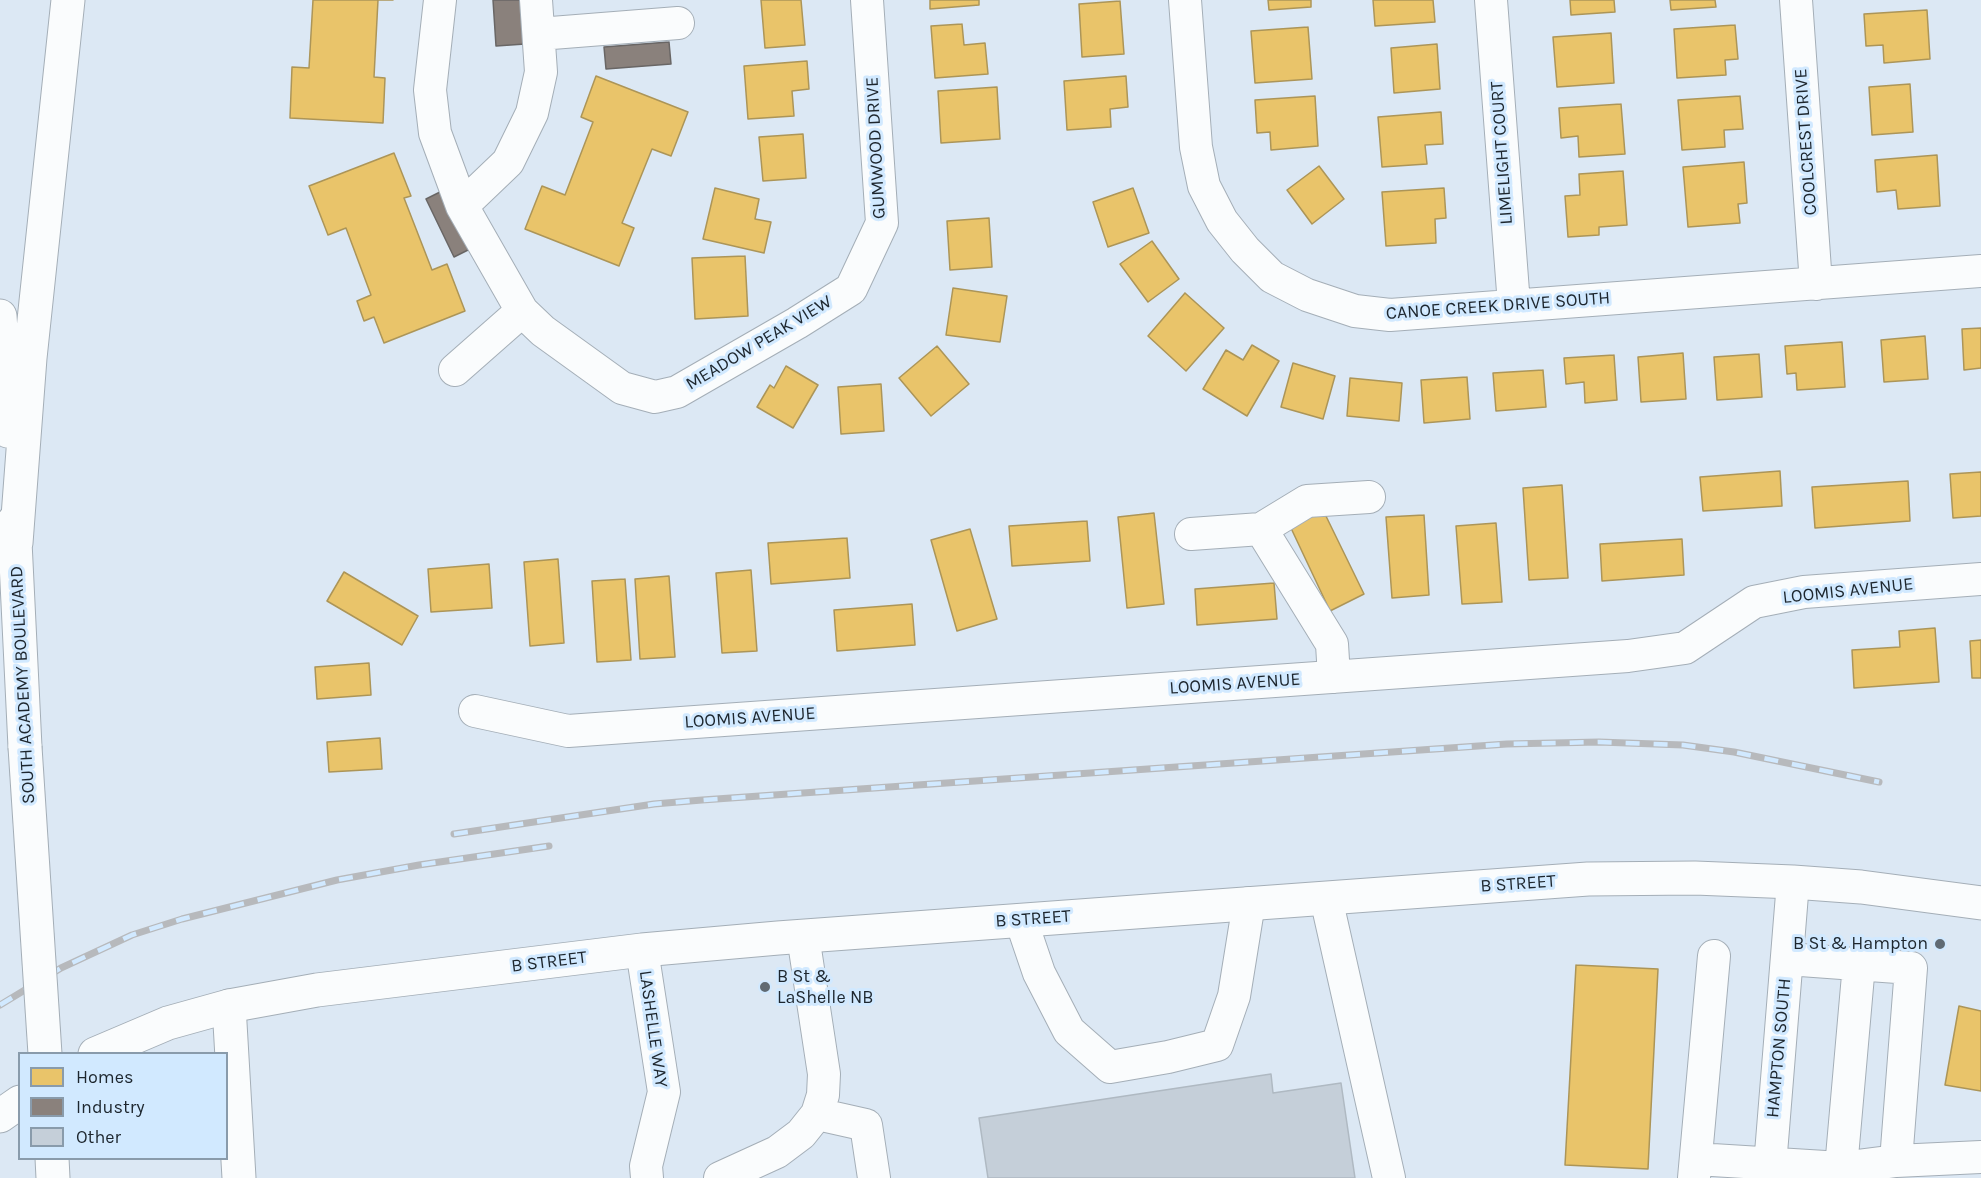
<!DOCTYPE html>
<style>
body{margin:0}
#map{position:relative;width:1981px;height:1178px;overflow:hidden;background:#dce8f4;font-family:Karla,sans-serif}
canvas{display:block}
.legend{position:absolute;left:18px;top:1052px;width:210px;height:108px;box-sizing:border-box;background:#d1e9ff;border:2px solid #899bab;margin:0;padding:8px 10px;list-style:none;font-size:18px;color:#1d262e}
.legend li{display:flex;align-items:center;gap:12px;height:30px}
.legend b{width:30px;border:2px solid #899bab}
</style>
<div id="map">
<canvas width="1981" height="1178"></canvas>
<ul class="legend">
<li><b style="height:16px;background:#e9c46a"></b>Homes</li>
<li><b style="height:16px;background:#8a817c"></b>Industry</li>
<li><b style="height:16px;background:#c5cfd9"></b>Other</li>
</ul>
</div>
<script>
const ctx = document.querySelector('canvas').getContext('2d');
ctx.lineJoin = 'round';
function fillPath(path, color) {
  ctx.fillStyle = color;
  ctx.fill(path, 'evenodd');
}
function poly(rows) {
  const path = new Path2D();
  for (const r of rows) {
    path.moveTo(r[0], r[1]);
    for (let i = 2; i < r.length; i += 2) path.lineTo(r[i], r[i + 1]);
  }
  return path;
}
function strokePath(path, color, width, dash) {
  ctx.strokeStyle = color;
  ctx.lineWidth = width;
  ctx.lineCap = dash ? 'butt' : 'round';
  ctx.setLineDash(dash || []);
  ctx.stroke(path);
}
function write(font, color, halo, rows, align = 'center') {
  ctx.font = font + ' Karla,sans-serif';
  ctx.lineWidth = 6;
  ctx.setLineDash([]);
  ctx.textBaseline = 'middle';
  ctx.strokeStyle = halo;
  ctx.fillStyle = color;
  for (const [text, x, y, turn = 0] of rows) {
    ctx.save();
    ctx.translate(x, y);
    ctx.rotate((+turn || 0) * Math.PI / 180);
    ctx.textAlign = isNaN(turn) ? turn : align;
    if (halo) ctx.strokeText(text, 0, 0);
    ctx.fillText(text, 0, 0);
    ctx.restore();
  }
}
const homes = poly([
 [313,0,393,0,378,0,374,77,385,78,383,123,290,118,292,67,309,68,313,0],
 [761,0,801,0,805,45,765,48,761,0],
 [930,0,979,0,979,5,930,9,930,0],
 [1268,0,1311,0,1311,7,1269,10,1268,0],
 [1373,0,1433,0,1435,22,1375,26,1373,0],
 [1570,0,1614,0,1615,12,1571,15,1570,0],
 [1670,0,1715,0,1716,7,1671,10,1670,0],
 [1120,1,1124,54,1082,57,1079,4,1120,1],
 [1927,10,1930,59,1884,63,1883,45,1866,46,1864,14,1927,10],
 [962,24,964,45,985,43,988,74,935,78,931,26,962,24],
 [1735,25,1738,59,1725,60,1726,75,1677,78,1674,29,1735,25],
 [1308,27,1312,79,1255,83,1251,31,1308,27],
 [1611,33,1614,83,1557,87,1553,37,1611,33],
 [1437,44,1440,89,1394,93,1391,48,1437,44],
 [807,61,809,89,792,91,794,116,748,119,744,66,807,61],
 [596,76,688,112,671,156,652,149,622,223,634,228,619,266,525,229,542,186,565,195,593,122,581,117,596,76],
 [1126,76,1128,107,1110,109,1111,127,1067,130,1064,81,1126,76],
 [1910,84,1913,132,1872,135,1869,87,1910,84],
 [997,87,1000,139,941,143,938,91,997,87],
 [1315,96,1318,146,1271,150,1270,132,1257,133,1255,100,1315,96],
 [1740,96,1743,129,1724,130,1725,147,1682,150,1678,100,1740,96],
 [1621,104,1625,154,1579,157,1578,136,1561,138,1559,108,1621,104],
 [1441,112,1443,144,1425,145,1427,164,1382,167,1378,117,1441,112],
 [803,134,806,178,763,181,759,137,803,134],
 [394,153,411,196,404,198,432,270,447,264,465,311,384,343,374,317,364,321,357,301,371,295,346,228,328,235,309,186,394,153],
 [1937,155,1940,206,1898,209,1896,190,1877,192,1875,160,1937,155],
 [1744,162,1747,203,1738,204,1740,223,1688,227,1683,167,1744,162],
 [1319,166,1344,199,1312,224,1287,190,1319,166],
 [1623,171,1627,225,1599,227,1599,235,1568,237,1565,196,1580,195,1579,174,1623,171],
 [715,188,759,199,755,219,771,222,764,253,703,239,715,188],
 [1133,188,1149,233,1108,247,1093,202,1133,188],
 [1444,188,1446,218,1435,219,1436,243,1386,246,1382,192,1444,188],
 [989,218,992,267,950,270,947,221,989,218],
 [1152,241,1179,279,1148,302,1120,264,1152,241],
 [745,256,748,316,695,319,692,258,745,256],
 [953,288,1007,296,1000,342,946,335,953,288],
 [1185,293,1224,328,1186,371,1148,336,1185,293],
 [1981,328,1981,368,1964,370,1962,329,1981,328],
 [1925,336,1928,379,1884,382,1881,340,1925,336],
 [1842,342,1845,387,1797,390,1796,373,1787,374,1785,346,1842,342],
 [1252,345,1279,361,1247,416,1203,389,1226,350,1243,360,1252,345],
 [937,346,969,384,931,416,899,378,937,346],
 [1683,353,1686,399,1641,402,1638,357,1683,353],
 [1759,354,1762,397,1717,400,1714,357,1759,354],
 [1614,355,1617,400,1585,403,1584,382,1566,384,1564,358,1614,355],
 [1293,363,1335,376,1323,419,1281,407,1293,363],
 [786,366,818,385,793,428,757,407,770,385,774,388,786,366],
 [1543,370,1546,407,1496,411,1493,373,1543,370],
 [1467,377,1470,419,1424,423,1421,380,1467,377],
 [1350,378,1402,383,1399,421,1347,416,1350,378],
 [881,384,884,431,841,434,838,387,881,384],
 [1780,471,1782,506,1703,511,1700,477,1780,471],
 [1981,472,1981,516,1953,518,1950,474,1981,472],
 [1908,481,1910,521,1815,528,1812,487,1908,481],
 [1562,485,1568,578,1529,580,1523,488,1562,485],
 [1323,510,1364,594,1330,611,1290,526,1323,510],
 [1154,513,1164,604,1127,608,1118,517,1154,513],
 [1424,515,1429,595,1392,598,1386,517,1424,515],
 [1087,521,1090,561,1012,566,1009,526,1087,521],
 [1496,523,1502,602,1462,604,1456,526,1496,523],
 [970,529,997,619,957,631,931,540,970,529],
 [847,538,850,578,771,584,768,543,847,538],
 [1682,539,1684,575,1602,581,1600,544,1682,539],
 [558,559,564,643,530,646,524,562,558,559],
 [489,564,492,608,431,612,428,569,489,564],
 [751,570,757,651,722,653,716,573,751,570],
 [344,572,418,616,402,645,327,601,344,572],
 [669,576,675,657,640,659,635,579,669,576],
 [625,579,631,660,597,662,592,581,625,579],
 [1274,583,1277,619,1197,625,1195,589,1274,583],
 [912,604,915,645,837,651,834,610,912,604],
 [1935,628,1939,682,1854,688,1852,650,1900,647,1899,631,1935,628],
 [1981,640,1981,678,1972,678,1970,641,1981,640],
 [369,663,371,695,317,699,315,667,369,663],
 [380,738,382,769,329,772,327,742,380,738],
 [1576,965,1658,969,1648,1169,1565,1165,1576,965],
 [1959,1006,1981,1011,1981,1091,1945,1085,1959,1006]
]);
fillPath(homes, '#e9c46a');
strokePath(homes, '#ac9558', 1.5);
const industry = poly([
 [493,0,522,0,525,44,496,46,493,0],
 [669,42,671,64,606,69,604,47,669,42],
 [444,190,472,248,454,257,426,199,444,190]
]);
fillPath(industry, '#8a817c');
strokePath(industry, '#696665', 1.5);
const building = poly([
 [1271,1074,1273,1093,1341,1083,1355,1178,988,1178,979,1118,1271,1074]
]);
fillPath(building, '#c5cfd9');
strokePath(building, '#afb9c2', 1.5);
const minor = poly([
 [440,0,430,90,435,133,462,206,522,311,543,331,622,388,655,397,677,392,797,323,851,289,882,223,867,0],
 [1185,0,1196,147,1204,186,1222,221,1245,250,1272,277,1307,295,1355,311,1390,315,1981,271],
 [1491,0,1514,305],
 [1796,0,1816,284],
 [539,34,678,23],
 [462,206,508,162,532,113,541,72,536,0],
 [455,370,522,311],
 [1191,534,1261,529],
 [1334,677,1332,644,1261,529,1307,501,1369,497],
 [475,711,568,731,1628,656,1685,648,1754,602,1804,592,1981,579],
 [1326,898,1389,1178],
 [1021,920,1039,973,1069,1031,1110,1067,1168,1057,1217,1045,1234,996,1249,903],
 [642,950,664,1092,646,1166,647,1178],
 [1787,959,1911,968,1896,1161,1981,1157],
 [817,1114,866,1125,874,1178],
 [1696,1159,1841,1168,1859,964],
 [1841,1168,1896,1161],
 [720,1178,777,1152,801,1134,817,1114,823,1095,824,1074,803,936],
 [1694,1178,1714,956],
 [1769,1178,1793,882]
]);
const major = poly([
 [95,1054,168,1023,229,1006,317,990,642,950,778,938,1588,879,1695,878,1793,882,1861,887,1981,903],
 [0,1116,20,1102]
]);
const highway = poly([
 [0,316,8,431],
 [14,521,25,747],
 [16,543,30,358,68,0],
 [229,1006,239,1178],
 [52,1158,53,1178]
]);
strokePath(minor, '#a4aeb7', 34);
strokePath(major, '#a4aeb7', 35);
strokePath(highway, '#a4aeb7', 35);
strokePath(minor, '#fafcfd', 32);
strokePath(major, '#fafcfd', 33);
strokePath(highway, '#fafcfd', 33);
const rail = poly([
 [454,834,654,804,702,800,1507,744,1599,742,1683,745,1734,752,1879,782],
 [0,1005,61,968,132,935,182,919,337,880,419,865,549,846]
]);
strokePath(rail, '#b7b9bc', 7);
strokePath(rail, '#d1e9ff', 4.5, [14]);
const highwayBridge = poly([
 [25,747,45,1054]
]);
strokePath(highwayBridge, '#a4aeb7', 35, []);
strokePath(highwayBridge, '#fafcfd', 33);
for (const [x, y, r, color] of [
 [1940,944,6,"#606a73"],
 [765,987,6,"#606a73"]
]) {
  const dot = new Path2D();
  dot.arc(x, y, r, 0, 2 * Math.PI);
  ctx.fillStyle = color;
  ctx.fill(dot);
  strokePath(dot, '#d1e9ff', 2);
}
write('18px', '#1d262e', '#d1e9ff', [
 ["COOLCREST DRIVE",1806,142,-94],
 ["GUMWOOD DRIVE",876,148,-93],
 ["LIMELIGHT COURT",1502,153,-94],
 ["CANOE CREEK DRIVE SOUTH",1498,306,-4],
 ["MEADOW PEAK VIEW",759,343,-31],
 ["LOOMIS AVENUE",1848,591,-6],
 ["LOOMIS AVENUE",1235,684,-4],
 ["SOUTH ACADEMY BOULEVARD",23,685,-93],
 ["LOOMIS AVENUE",750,718,-4],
 ["B STREET",1518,884,-4],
 ["B STREET",1033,919,-4],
 ["B STREET",549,962,-7],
 ["LASHELLE WAY",653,1029,82],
 ["HAMPTON SOUTH",1779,1048,-85]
]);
write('18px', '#1d262e', '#d1e9ff', [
 ["B St & Hampton",1928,944],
 ["B St &",777,977,"left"],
 ["LaShelle NB",777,998,"left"]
], 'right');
</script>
